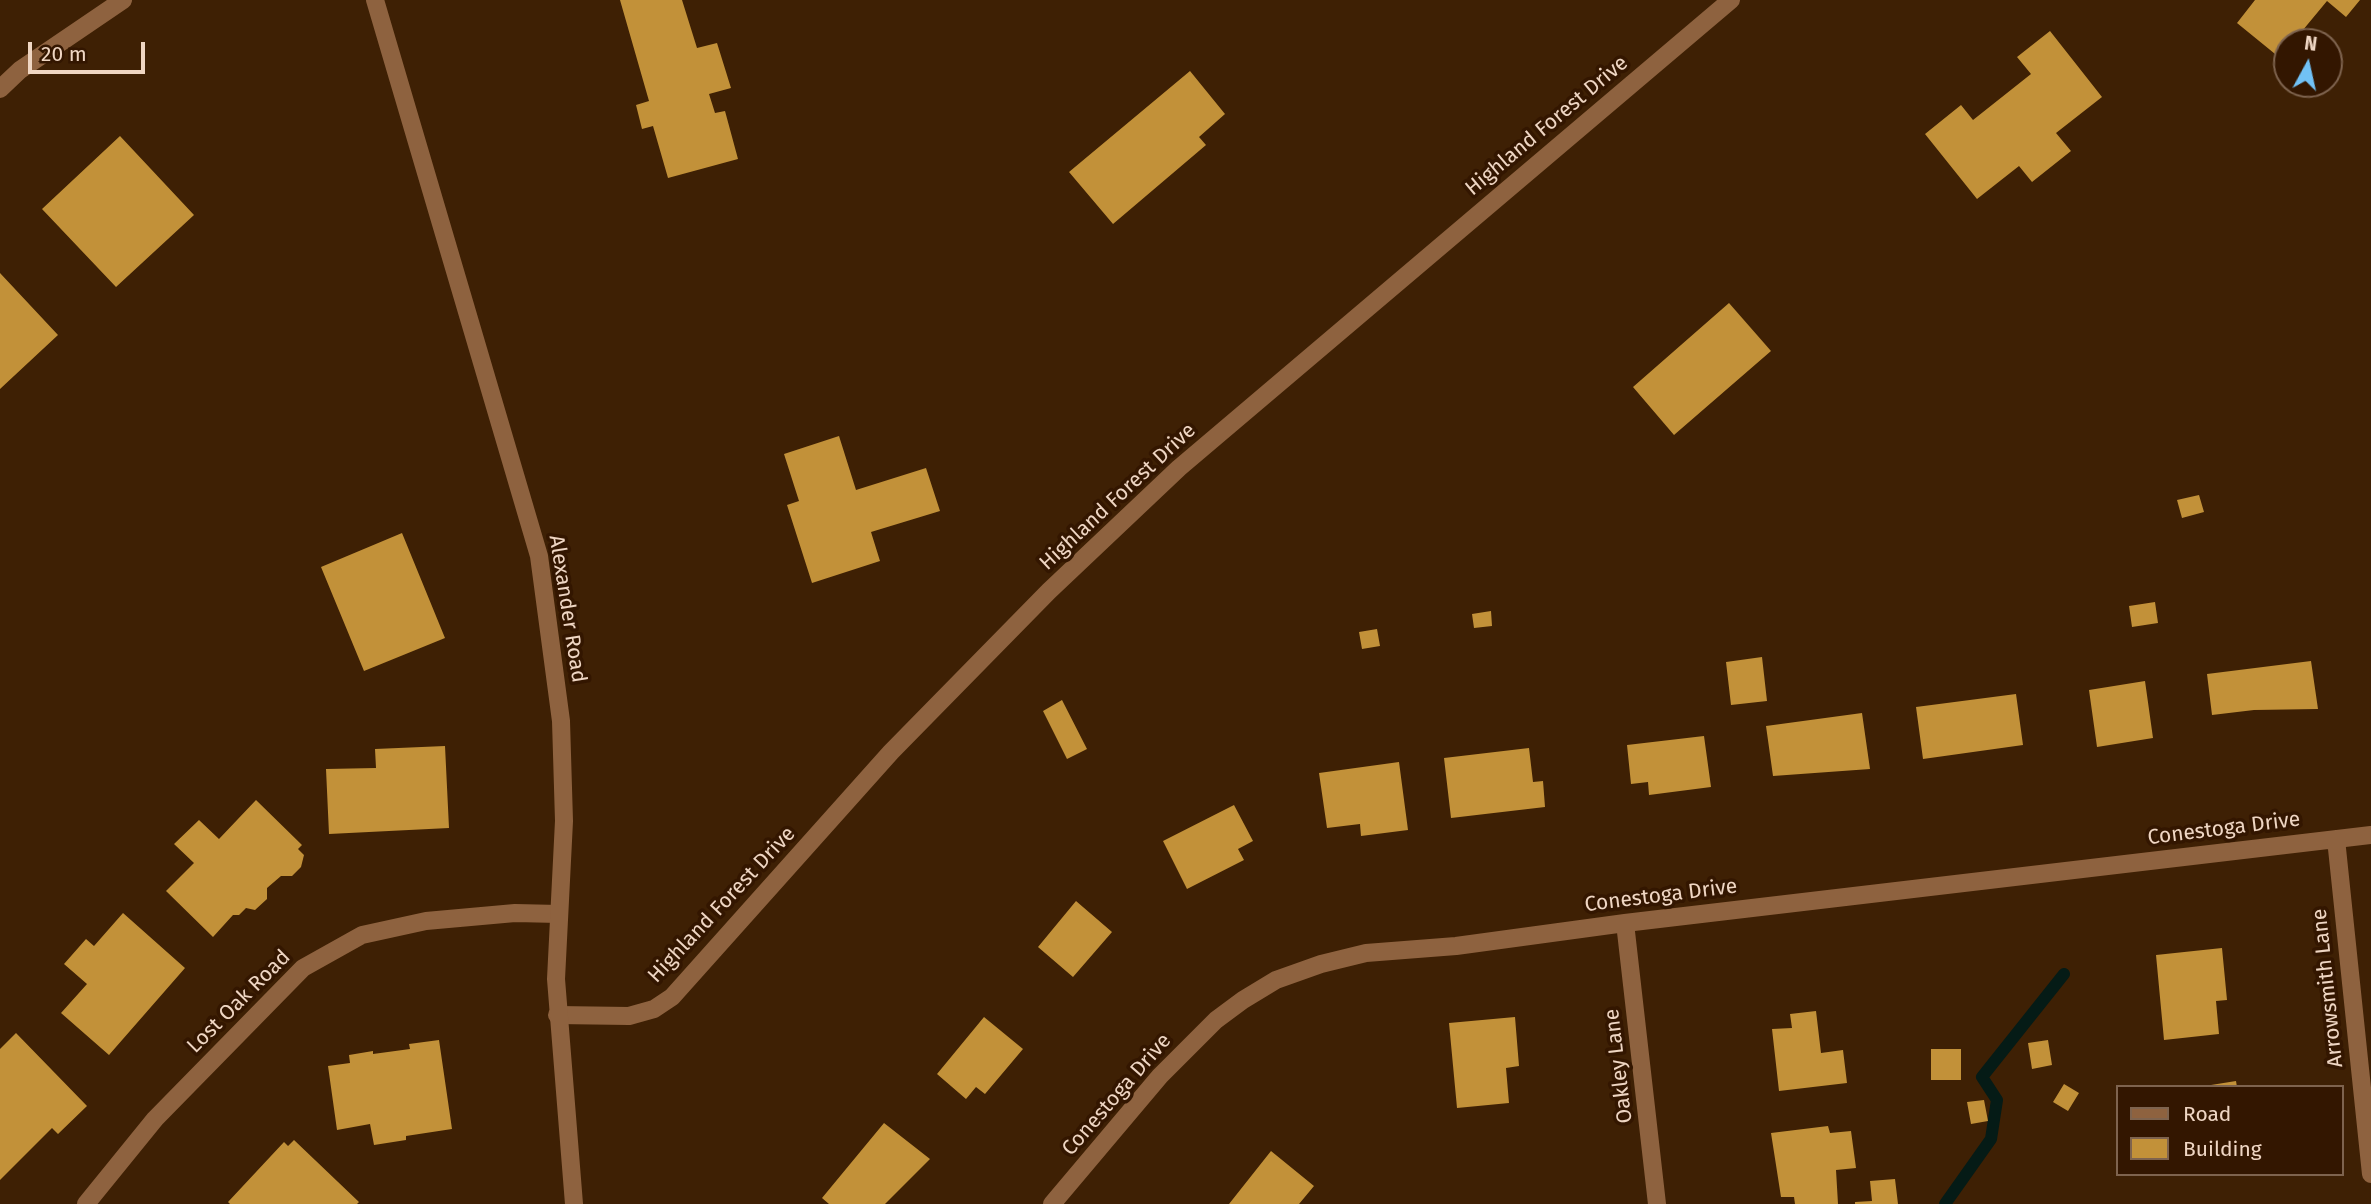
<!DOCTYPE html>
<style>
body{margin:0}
#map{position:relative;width:2371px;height:1204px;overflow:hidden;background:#3e2004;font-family:"Fira Sans",sans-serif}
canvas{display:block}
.legend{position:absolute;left:2116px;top:1085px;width:228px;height:91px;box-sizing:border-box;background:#331600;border:2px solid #7e634e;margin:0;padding:9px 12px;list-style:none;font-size:21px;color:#efd6c3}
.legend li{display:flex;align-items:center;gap:14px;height:35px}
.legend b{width:35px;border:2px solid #7e634e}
.north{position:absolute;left:2273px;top:28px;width:70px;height:70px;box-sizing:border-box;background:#331600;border:2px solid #7e634e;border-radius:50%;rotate:8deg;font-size:19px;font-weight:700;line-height:28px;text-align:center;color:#efd6c3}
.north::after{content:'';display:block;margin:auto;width:24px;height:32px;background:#71c1f5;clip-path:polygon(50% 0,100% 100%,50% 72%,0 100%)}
.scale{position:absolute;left:28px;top:42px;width:117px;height:32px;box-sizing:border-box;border:4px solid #efd6c3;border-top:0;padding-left:9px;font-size:21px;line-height:24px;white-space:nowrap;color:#efd6c3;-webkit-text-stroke:5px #331600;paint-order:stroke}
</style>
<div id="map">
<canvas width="2371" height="1204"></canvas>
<ul class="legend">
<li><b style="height:9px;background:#8e623f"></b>Road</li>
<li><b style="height:19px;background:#c29139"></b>Building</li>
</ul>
<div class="north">N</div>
<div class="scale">20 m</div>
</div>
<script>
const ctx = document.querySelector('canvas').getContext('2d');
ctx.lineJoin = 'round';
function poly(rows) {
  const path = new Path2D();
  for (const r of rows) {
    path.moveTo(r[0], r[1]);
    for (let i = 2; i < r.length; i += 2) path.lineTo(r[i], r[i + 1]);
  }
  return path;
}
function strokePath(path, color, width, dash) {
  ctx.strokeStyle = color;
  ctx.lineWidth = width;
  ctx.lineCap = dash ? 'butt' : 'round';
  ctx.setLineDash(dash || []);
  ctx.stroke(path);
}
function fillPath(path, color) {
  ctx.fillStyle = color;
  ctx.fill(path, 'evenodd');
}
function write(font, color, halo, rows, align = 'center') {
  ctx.font = font + ' "Fira Sans",sans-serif';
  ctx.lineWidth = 7;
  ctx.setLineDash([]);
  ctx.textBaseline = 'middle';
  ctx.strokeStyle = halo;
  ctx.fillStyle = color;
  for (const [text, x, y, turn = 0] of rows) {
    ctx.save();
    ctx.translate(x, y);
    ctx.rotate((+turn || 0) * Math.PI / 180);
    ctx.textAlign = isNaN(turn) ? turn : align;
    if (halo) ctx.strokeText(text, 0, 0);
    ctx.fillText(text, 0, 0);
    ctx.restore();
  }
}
strokePath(poly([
 [1945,1204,1991,1139,1997,1100,1982,1077,2064,974]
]), '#051b16', 12);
fillPath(poly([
 [620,0,682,0,697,48,717,43,731,88,709,94,715,113,725,111,738,159,668,178,653,126,642,129,636,105,649,101],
 [2255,0,2360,0,2346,17,2327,1,2293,42,2287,42,2287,49,2280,58,2237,23],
 [2050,31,2102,97,2056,133,2071,151,2032,182,2019,166,1977,199,1925,134,1961,105,1973,120,2031,74,2017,57],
 [1190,71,1225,114,1199,137,1206,145,1113,224,1069,172],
 [120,136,194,215,116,287,42,209],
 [0,273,58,335,0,389],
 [1729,303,1771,351,1674,435,1633,387],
 [839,436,856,490,926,468,940,511,871,532,880,561,812,583,787,505,799,501,784,454],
 [2199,495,2204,512,2182,518,2177,500],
 [402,533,445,638,364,671,321,567],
 [2155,602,2158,623,2132,627,2129,606],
 [1491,611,1492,626,1474,628,1472,614],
 [1377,629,1380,646,1362,649,1359,632],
 [1762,657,1767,701,1731,705,1726,662],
 [2311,661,2318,709,2254,710,2212,715,2207,674],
 [2145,681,2153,738,2097,747,2089,690],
 [2016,694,2023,745,1923,759,1916,707],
 [1062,700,1087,749,1067,759,1043,711],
 [1862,713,1870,769,1773,776,1766,726],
 [1704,736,1711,787,1649,795,1648,782,1631,784,1627,745],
 [445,746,449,828,329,834,326,769,376,768,375,749],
 [1529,748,1533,782,1543,781,1545,807,1451,818,1444,758],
 [1399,762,1408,830,1361,836,1360,824,1327,828,1319,773],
 [256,800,302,845,298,849,304,855,301,867,292,876,281,876,267,888,267,899,255,910,246,908,239,915,233,915,213,937,166,891,194,863,174,844,199,820,219,839],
 [1234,805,1253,841,1238,849,1244,860,1187,889,1163,841],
 [1076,901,1112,932,1073,977,1038,947],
 [123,913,185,968,109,1055,61,1013,87,984,64,964,86,939,94,946],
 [2222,948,2227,1000,2216,1001,2219,1034,2164,1040,2156,955],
 [1816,1011,1821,1053,1843,1050,1847,1083,1779,1091,1772,1029,1792,1028,1790,1014],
 [984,1017,1023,1049,985,1094,976,1087,966,1099,937,1074],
 [1515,1017,1519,1066,1506,1068,1509,1103,1457,1108,1449,1023],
 [16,1033,87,1106,58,1134,52,1128,0,1180,0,1049],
 [439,1040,452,1129,406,1136,406,1140,374,1145,370,1124,337,1130,328,1066,350,1063,349,1055,373,1051,373,1054,410,1049,409,1044],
 [2048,1040,2052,1065,2032,1069,2028,1043],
 [1931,1049,1961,1049,1961,1080,1931,1080],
 [2236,1081,2237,1087,2212,1087,2211,1085],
 [2064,1084,2079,1093,2068,1111,2053,1102],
 [1984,1100,1988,1121,1971,1124,1967,1102],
 [884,1123,930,1159,885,1204,829,1204,822,1198],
 [1828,1126,1830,1133,1851,1131,1856,1168,1836,1170,1838,1204,1795,1204,1794,1197,1781,1197,1771,1133],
 [294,1140,359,1202,357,1204,230,1204,228,1202,284,1142,288,1146],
 [1271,1151,1314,1186,1299,1204,1229,1204],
 [1895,1179,1898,1204,1855,1204,1855,1202,1872,1201,1870,1181]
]), '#c29139');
strokePath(poly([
 [0,89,20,70,123,0],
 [2336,839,2371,1174],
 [1625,923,1657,1204],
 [557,1015,629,1016,654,1009,672,997,891,752,1049,591,1179,468,1731,0],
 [86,1204,155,1119,303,968,362,935,426,921,515,913,559,914],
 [1052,1204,1160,1076,1216,1020,1243,1000,1276,980,1321,964,1366,953,1456,946,1625,923,2371,835]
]), '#8e623f', 18);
strokePath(poly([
 [375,0,539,556,561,721,564,821,556,979,574,1204]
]), '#8e623f', 18);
write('21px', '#efd6c3', '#331600', [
 ["Highland Forest Drive",1547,126,-40],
 ["Highland Forest Drive",1118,497,-43],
 ["Alexander Road",567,609,81],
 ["Conestoga Drive",2224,829,-7],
 ["Conestoga Drive",1661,896,-7],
 ["Highland Forest Drive",722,905,-47],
 ["Arrowsmith Lane",2328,988,-96],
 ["Lost Oak Road",239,1002,-45],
 ["Oakley Lane",1619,1066,-97],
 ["Conestoga Drive",1117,1095,-49]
]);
</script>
